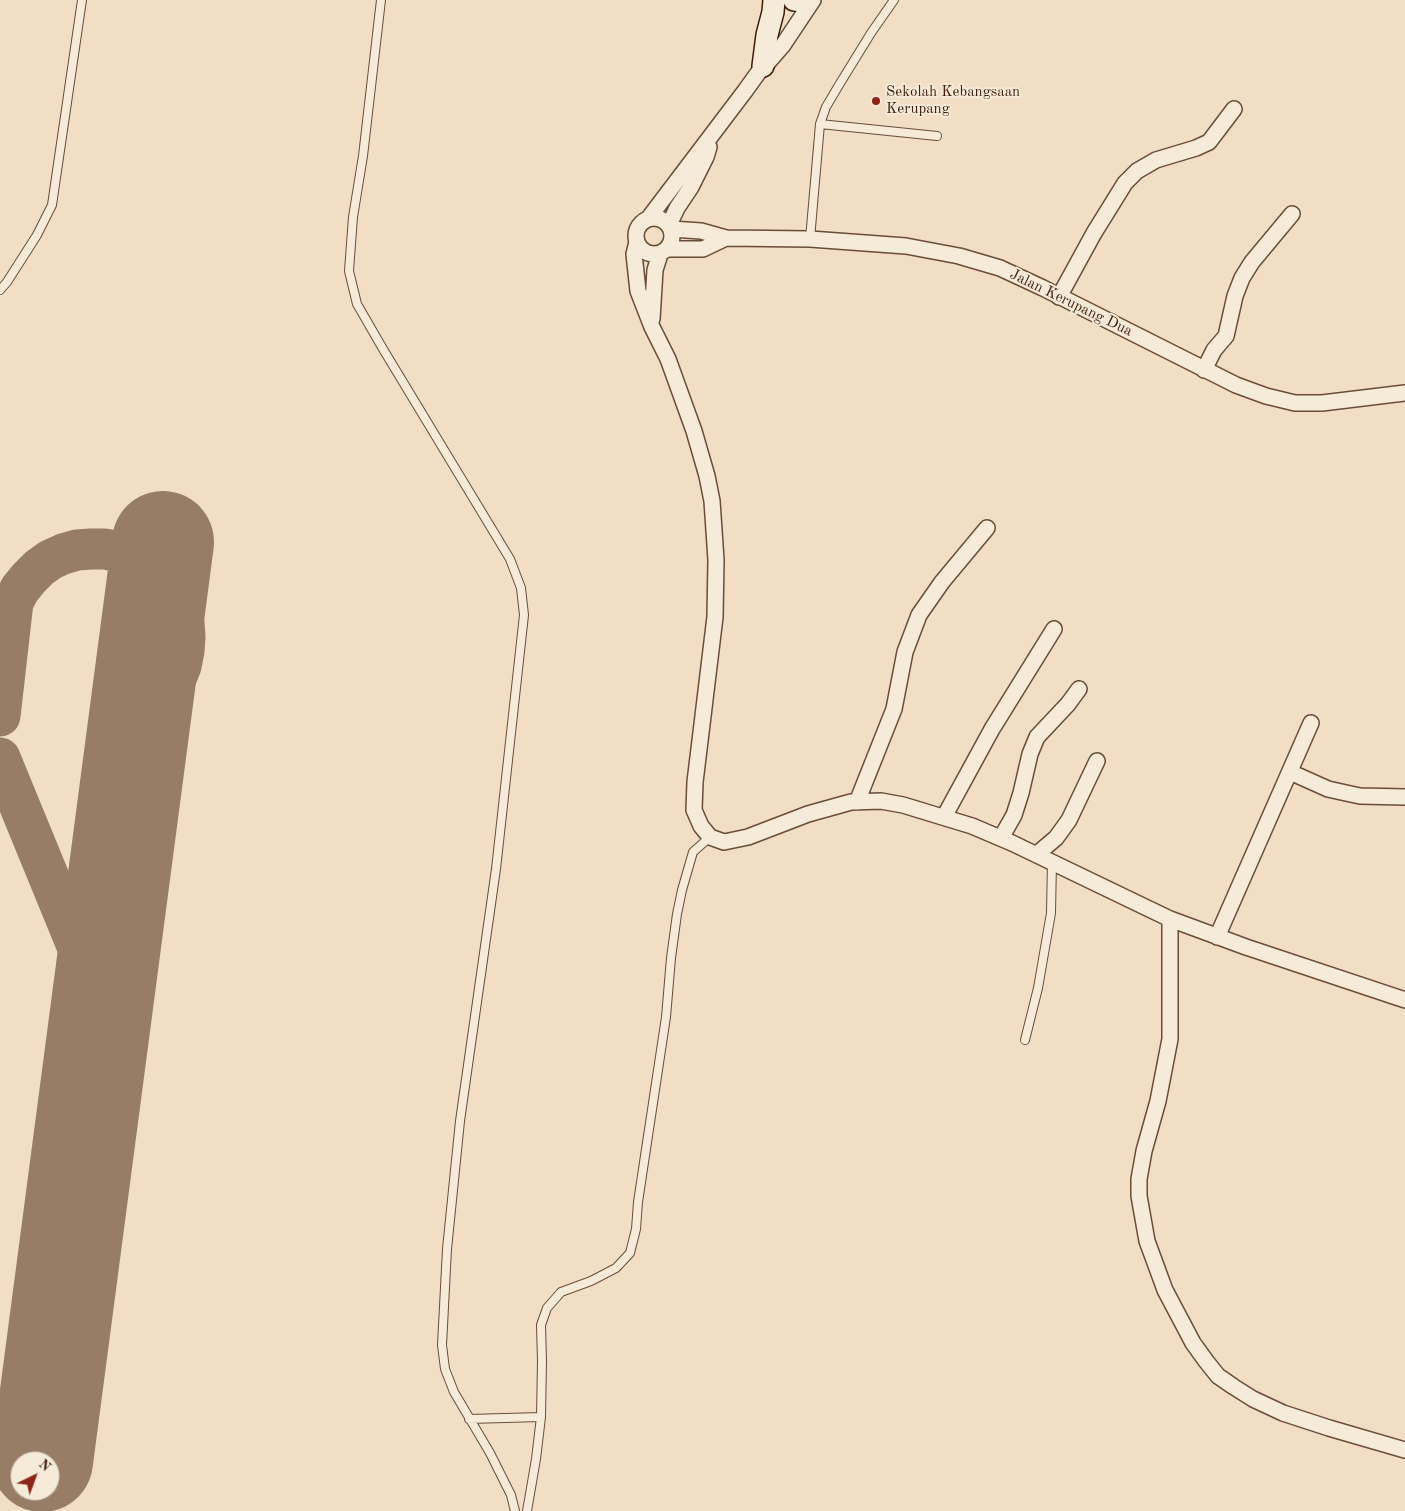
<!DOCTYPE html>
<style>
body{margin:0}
#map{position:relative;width:1405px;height:1511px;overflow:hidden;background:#f1dec5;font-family:"Old Standard TT",serif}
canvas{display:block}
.north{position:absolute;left:10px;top:1451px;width:50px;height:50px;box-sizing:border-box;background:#f6ead9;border:1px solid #ac9885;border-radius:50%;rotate:42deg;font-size:14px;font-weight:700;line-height:20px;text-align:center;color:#3d1c08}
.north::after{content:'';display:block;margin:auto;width:18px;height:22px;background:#8f2418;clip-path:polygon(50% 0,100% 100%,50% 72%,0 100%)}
</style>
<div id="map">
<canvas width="1405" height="1511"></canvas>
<div class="north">N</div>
</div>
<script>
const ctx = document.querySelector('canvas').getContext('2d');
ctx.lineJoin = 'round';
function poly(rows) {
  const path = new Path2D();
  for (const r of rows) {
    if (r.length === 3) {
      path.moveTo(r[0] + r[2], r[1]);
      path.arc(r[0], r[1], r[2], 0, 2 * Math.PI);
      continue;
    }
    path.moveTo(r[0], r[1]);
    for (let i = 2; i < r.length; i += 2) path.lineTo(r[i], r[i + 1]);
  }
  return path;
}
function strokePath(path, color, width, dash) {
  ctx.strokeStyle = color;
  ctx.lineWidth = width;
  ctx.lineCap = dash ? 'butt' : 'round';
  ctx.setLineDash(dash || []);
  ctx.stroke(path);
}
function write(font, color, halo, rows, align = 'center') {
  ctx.font = font + ' "Old Standard TT",serif';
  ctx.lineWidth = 4;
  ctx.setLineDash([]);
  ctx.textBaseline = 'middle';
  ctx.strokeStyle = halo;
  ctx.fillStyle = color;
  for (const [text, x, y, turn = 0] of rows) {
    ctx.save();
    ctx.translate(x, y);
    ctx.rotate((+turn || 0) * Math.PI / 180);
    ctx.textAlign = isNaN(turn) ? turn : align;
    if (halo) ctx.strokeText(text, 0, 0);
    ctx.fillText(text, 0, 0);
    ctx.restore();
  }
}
strokePath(poly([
 [0,716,13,602,20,589,29,578,39,568,50,560,63,554,77,550,91,549,105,549,119,552,133,557,145,564,157,573,166,583,174,596,180,609,184,623,185,637,184,651,181,666,175,681,167,694,143,721,138,734,136,756],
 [0,758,89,975,100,1027]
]), '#977d66', 41);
strokePath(poly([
 [42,1461,163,542]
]), '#977d66', 102);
const lane = poly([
 [381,0,363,156,353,217,349,271,357,304,383,349,510,559,521,588,524,615,496,869,460,1121,447,1249,442,1345,445,1369,454,1392,490,1453,511,1495,515,1511],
 [894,0,871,33,839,85,826,107,820,124,937,136],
 [810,239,820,124],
 [0,290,7,282,37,235,52,205,82,0],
 [1025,1040,1038,988,1051,913,1052,862],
 [469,1419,541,1417],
 [527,1511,536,1459,541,1417,542,1361,541,1325,547,1308,561,1292,591,1281,616,1268,630,1253,636,1229,638,1202,666,1017,671,958,677,914,682,890,693,852,710,837]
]);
const street = poly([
 [763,68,783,45,813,0],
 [654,236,18],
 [648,219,745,91,763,66,766,57],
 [669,225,677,208,691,187,706,157,709,147],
 [671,229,701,231,726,238,810,239,906,246,959,256,1000,268,1043,288,1236,385,1266,396,1295,403,1322,403,1405,393],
 [637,242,634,254,638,291,652,327,668,359,694,431,707,476,712,501,716,560,715,617,695,782,694,810,701,826,710,837,724,842,748,837,808,814,851,802,881,801,903,805,972,826,1012,843,1170,919,1246,947,1405,1000],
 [668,249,703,249,726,238],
 [1059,297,1094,233,1125,183,1137,171,1156,160,1196,148,1209,142,1234,109],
 [652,319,655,270,660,254],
 [1204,370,1214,350,1226,336,1235,296,1242,278,1252,262,1292,214],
 [1290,772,1328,789,1346,793,1360,796,1405,797],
 [857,802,894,709,905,652,919,615,942,582,987,528],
 [944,817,992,729,1054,629],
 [1001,838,1014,815,1021,793,1030,754,1037,737,1068,704,1079,689],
 [1037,854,1056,838,1069,820,1097,761],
 [1170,919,1170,1039,1158,1101,1144,1151,1139,1179,1139,1196,1147,1241,1165,1290,1193,1343,1206,1361,1218,1376,1234,1387,1253,1399,1283,1413,1329,1428,1405,1450],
 [1217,937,1311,723]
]);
const secondary = poly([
 [794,0,800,1,807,0],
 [763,66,767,35,773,12,774,0]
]);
strokePath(lane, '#6a4c37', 10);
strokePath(street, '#6a4c37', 18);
strokePath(secondary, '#3d1c08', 24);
strokePath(lane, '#f6ead9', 8);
strokePath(street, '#f6ead9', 15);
strokePath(secondary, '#f6ead9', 21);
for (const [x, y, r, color] of [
 [876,101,5,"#8f2418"]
]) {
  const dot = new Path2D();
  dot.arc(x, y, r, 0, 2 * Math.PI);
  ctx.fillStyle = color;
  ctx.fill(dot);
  strokePath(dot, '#f6ead9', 2);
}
write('15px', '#3d1c08', '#f6ead9', [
 ["Sekolah Kebangsaan",886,92],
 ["Kerupang",886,109]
], 'left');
write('15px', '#3d1c08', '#f6ead9', [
 ["Jalan Kerupang Dua",1071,303,26]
]);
</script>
